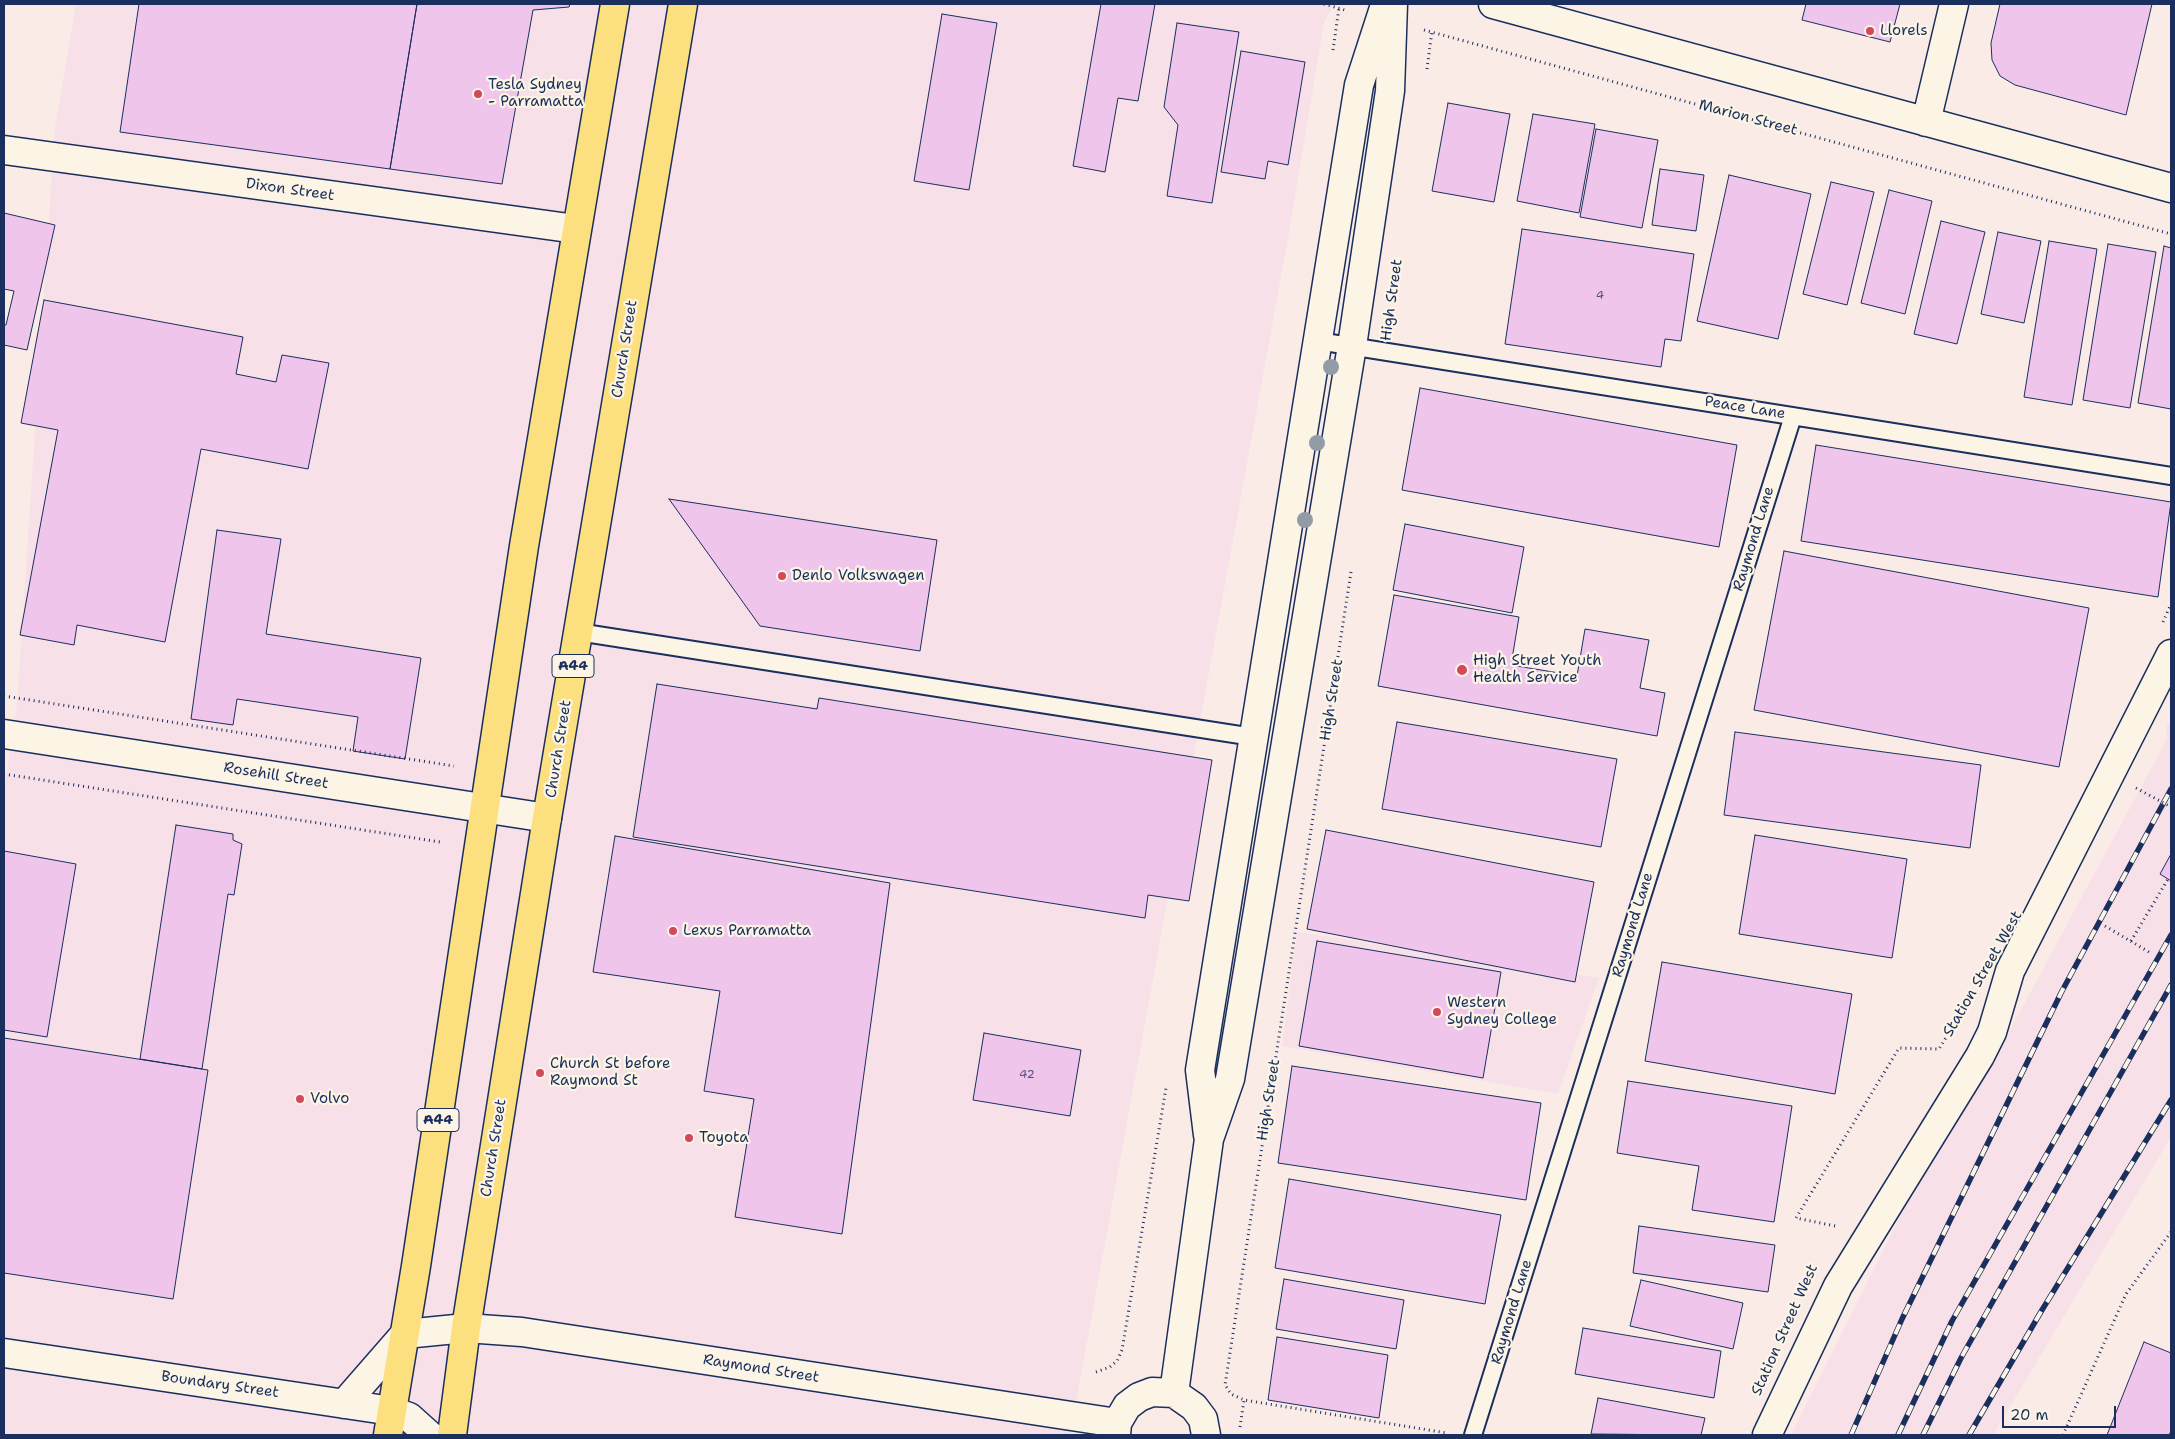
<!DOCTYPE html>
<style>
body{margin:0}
#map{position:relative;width:2175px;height:1439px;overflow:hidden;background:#faebe6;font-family:"Shantell Sans",sans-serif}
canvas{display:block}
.frame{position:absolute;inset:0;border:5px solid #1b2f5e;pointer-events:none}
.scale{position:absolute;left:2002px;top:1406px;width:114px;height:22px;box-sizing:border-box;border:2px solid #1b2f5e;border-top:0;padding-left:6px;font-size:15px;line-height:18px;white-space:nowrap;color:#1b2f5e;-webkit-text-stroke:4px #fcf5e5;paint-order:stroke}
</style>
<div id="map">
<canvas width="2175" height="1439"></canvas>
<div class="frame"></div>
<div class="scale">20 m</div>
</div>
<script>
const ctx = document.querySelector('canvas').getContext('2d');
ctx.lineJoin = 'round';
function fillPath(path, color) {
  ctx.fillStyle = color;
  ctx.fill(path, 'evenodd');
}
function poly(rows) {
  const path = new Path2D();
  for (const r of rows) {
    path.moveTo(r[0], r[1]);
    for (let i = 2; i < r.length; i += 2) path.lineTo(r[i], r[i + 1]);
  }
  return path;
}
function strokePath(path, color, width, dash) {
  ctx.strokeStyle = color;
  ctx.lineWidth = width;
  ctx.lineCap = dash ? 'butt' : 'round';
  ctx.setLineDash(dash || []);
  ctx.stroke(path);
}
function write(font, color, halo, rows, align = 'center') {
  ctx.font = font + ' "Shantell Sans",sans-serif';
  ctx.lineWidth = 4.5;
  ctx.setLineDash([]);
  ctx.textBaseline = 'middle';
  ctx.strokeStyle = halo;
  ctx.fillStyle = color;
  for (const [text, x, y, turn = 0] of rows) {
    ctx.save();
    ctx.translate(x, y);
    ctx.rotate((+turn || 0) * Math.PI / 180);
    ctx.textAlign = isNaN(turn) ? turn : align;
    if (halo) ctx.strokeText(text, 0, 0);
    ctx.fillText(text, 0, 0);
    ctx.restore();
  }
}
fillPath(poly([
 [76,4,1334,4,1324,22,1290,227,1070,1435,4,1435,4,791,17,705,55,128],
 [2171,719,2171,1137,1993,1435,1791,1435,1929,1159,1987,1073,2167,739,2166,728],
 [1297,932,1599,978,1558,1094,1282,1046]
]), '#f7e0e8');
const building = poly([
 [139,4,417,4,390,169,120,132,139,4],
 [417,4,570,4,569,7,533,10,502,184,390,169,417,4],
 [1101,4,1155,4,1138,101,1118,98,1105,172,1073,166,1101,4],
 [1806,4,1900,4,1890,42,1802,20,1806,4],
 [2000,4,2152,4,2126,115,2015,85,2000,76,1992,60,1991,43,2000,4],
 [942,14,997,23,969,190,914,181,942,14],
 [1177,23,1239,32,1212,203,1167,196,1178,125,1164,107,1177,23],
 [1241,51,1305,62,1288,165,1268,161,1265,179,1221,172,1241,51],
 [1448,103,1510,114,1494,202,1432,191,1448,103],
 [1533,114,1595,124,1579,213,1517,201,1533,114],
 [1596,129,1658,140,1642,228,1580,217,1596,129],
 [1660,169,1704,175,1696,231,1652,225,1660,169],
 [1729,175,1811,194,1778,339,1697,321,1729,175],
 [1831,182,1874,192,1847,305,1803,294,1831,182],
 [1889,190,1932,201,1905,314,1861,303,1889,190],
 [4,213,55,225,27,350,4,345,4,325,6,325,14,291,4,289,4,213],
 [1941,221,1985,232,1957,344,1914,334,1941,221],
 [1522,229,1694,254,1681,341,1665,339,1661,367,1505,344,1522,229],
 [1998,232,2041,241,2024,323,1981,314,1998,232],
 [2049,241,2097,249,2072,405,2024,397,2049,241],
 [2108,244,2156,252,2130,408,2083,400,2108,244],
 [2164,246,2171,248,2171,409,2138,403,2164,246],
 [44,300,243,337,236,374,276,382,282,355,329,363,308,469,201,449,165,642,77,625,74,645,20,635,58,430,21,423,44,300],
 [1420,388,1737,445,1719,547,1402,490,1420,388],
 [1816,445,2171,502,2158,597,1801,541,1816,445],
 [669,499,937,540,920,651,760,626,669,499],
 [1405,524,1524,547,1512,613,1393,590,1405,524],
 [217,530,281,539,266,634,421,658,405,759,353,751,358,717,237,699,233,725,191,719,217,530],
 [1784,551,2089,608,2059,767,1754,710,1784,551],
 [1394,595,1519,617,1511,665,1577,676,1585,629,1649,640,1640,688,1665,693,1657,736,1378,686,1394,595],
 [657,684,817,709,819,698,1212,760,1189,901,1148,895,1145,918,633,837,657,684],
 [1397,722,1617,759,1601,847,1382,809,1397,722],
 [1735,732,1981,765,1970,848,1724,815,1735,732],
 [176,825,233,834,233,840,242,844,234,895,228,894,202,1069,140,1059,176,825],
 [1326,830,1594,882,1575,982,1307,929,1326,830],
 [1755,835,1907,859,1892,958,1739,934,1755,835],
 [615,836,890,883,842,1234,735,1217,754,1099,704,1091,720,991,593,972,615,836],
 [4,851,76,864,47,1037,4,1030,4,851],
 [2171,854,2171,881,2160,874,2171,854],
 [1317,941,1501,972,1483,1078,1299,1046,1317,941],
 [1662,962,1852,994,1835,1094,1645,1061,1662,962],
 [984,1033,1081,1050,1070,1116,973,1100,984,1033],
 [4,1038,208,1070,173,1299,4,1273,4,1038],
 [1292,1066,1541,1103,1526,1200,1278,1163,1292,1066],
 [1628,1081,1792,1106,1774,1222,1692,1210,1699,1166,1617,1153,1628,1081],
 [1289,1179,1501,1215,1485,1304,1275,1268,1289,1179],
 [1639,1226,1775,1245,1768,1292,1633,1273,1639,1226],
 [1284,1279,1404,1300,1396,1349,1276,1329,1284,1279],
 [1641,1280,1743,1303,1733,1349,1630,1326,1641,1280],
 [1583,1328,1721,1351,1714,1398,1575,1374,1583,1328],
 [1277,1337,1388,1355,1379,1418,1268,1400,1277,1337],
 [2144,1342,2171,1353,2171,1431,2169,1435,2107,1435,2144,1342],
 [1598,1398,1705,1418,1701,1435,1591,1434,1598,1398]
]);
fillPath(building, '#f0c5ec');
strokePath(building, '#1b2f5e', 1);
const lane = poly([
 [1318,341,2171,476],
 [578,632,1253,737],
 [1473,1435,1793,416]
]);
const street = poly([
 [1493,4,2171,188],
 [1926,122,1954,4],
 [4,150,576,229],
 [4,734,547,818],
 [1767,1435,1838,1286,1980,1056,1992,1032,2010,971,2171,654]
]);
const secondary = poly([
 [1208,1135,1200,1070,1359,85,1384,8],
 [4,1353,392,1411,409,1417,429,1435],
 [1174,1393,1209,1139,1230,1079,1352,346,1390,91,1393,4],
 [344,1404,405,1334,466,1328,522,1332,1117,1423],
 [1116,1435,1117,1423,1127,1406,1139,1397,1152,1392,1174,1393,1194,1407,1203,1419,1206,1435]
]);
const highway = poly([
 [388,1435,416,1266,524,546,615,4],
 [452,1435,466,1328,547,818,683,4]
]);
strokePath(lane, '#1b2f5e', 20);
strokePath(street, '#1b2f5e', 31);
strokePath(secondary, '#1b2f5e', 31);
strokePath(highway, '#1b2f5e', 31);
strokePath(poly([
 [1324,4,1348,11],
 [1424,30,2171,234],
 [1333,50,1339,8],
 [1427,69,1432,31],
 [1351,572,1225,1385,1231,1394,1244,1400,1447,1433],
 [2163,622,2171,604],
 [4,696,454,766],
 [4,774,440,842],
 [2105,926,2149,952],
 [2131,941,2168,879],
 [1835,1226,1796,1218,1899,1048,1939,1049,1959,1016],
 [1096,1372,1110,1367,1117,1361,1122,1350,1166,1088],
 [1240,1427,1244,1400],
 [2063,1435,2126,1294,2171,1232]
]), '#1b2f5e', 3, [1, 4]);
strokePath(lane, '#fcf5e5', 16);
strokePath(street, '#fcf5e5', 28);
strokePath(secondary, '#fcf5e5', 28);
strokePath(highway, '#fce080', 28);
const rail = poly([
 [1851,1435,1902,1319,2062,991,2171,789],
 [1898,1435,1952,1321,2171,935],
 [1923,1435,1961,1358,2171,985],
 [1969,1435,2042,1310,2171,1100]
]);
strokePath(rail, '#1b2f5e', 5.5);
strokePath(rail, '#fcf5e5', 4, [11]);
strokePath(poly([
 [2136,788,2171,807]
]), '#1b2f5e', 3, [1, 4]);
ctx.fillStyle = '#929ca6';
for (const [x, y] of [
 [1331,367],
 [1317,443],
 [1305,520]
]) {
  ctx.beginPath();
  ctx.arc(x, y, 8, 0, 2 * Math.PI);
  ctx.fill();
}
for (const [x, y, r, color] of [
 [1870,31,5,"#d1495b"],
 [478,94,5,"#d1495b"],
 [782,576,5,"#d1495b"],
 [1462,670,6,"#d1495b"],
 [673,931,5,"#d1495b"],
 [1437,1012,5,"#d1495b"],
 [540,1073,5,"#d1495b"],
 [300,1099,5,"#d1495b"],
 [689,1138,5,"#d1495b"]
]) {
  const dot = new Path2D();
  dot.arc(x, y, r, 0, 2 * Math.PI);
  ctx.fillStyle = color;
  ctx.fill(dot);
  strokePath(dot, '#fcf5e5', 2);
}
write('12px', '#505482', null, [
 ["4",1600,296],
 ["42",1027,1075]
]);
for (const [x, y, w] of [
 [573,666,42],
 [438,1120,42]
]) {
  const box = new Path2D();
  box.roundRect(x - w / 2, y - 11.5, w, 23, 4);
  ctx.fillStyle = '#fcf5e5';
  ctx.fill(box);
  strokePath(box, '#1b2f5e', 1);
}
write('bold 14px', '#1b2f5e', null, [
 ["A44",573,666],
 ["A44",438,1120]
]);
write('15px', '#1b2f5e', '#fcf5e5', [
 ["Llorels",1880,31],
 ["Tesla Sydney",488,85],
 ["- Parramatta",488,102],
 ["Denlo Volkswagen",792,576],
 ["High Street Youth",1473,661],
 ["Health Service",1473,678],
 ["Lexus Parramatta",683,931],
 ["Western",1447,1003],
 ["Sydney College",1447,1020],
 ["Church St before",550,1064],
 ["Raymond St",550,1081],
 ["Volvo",310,1099],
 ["Toyota",699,1138]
], 'left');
write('15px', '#1b2f5e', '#fcf5e5', [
 ["Marion Street",1748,118,15],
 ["Dixon Street",290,190,8],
 ["High Street",1392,300,-82],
 ["Church Street",625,349,-81],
 ["Peace Lane",1745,408,9],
 ["Raymond Lane",1754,539,-73],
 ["High Street",1332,700,-81],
 ["Church Street",559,749,-81],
 ["Rosehill Street",276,776,9],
 ["Raymond Lane",1633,925,-73],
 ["Station Street West",1983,974,-60],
 ["High Street",1269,1100,-81],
 ["Church Street",494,1148,-81],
 ["Raymond Lane",1512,1312,-73],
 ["Station Street West",1785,1330,-66],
 ["Raymond Street",761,1369,9],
 ["Boundary Street",220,1385,8]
]);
</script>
